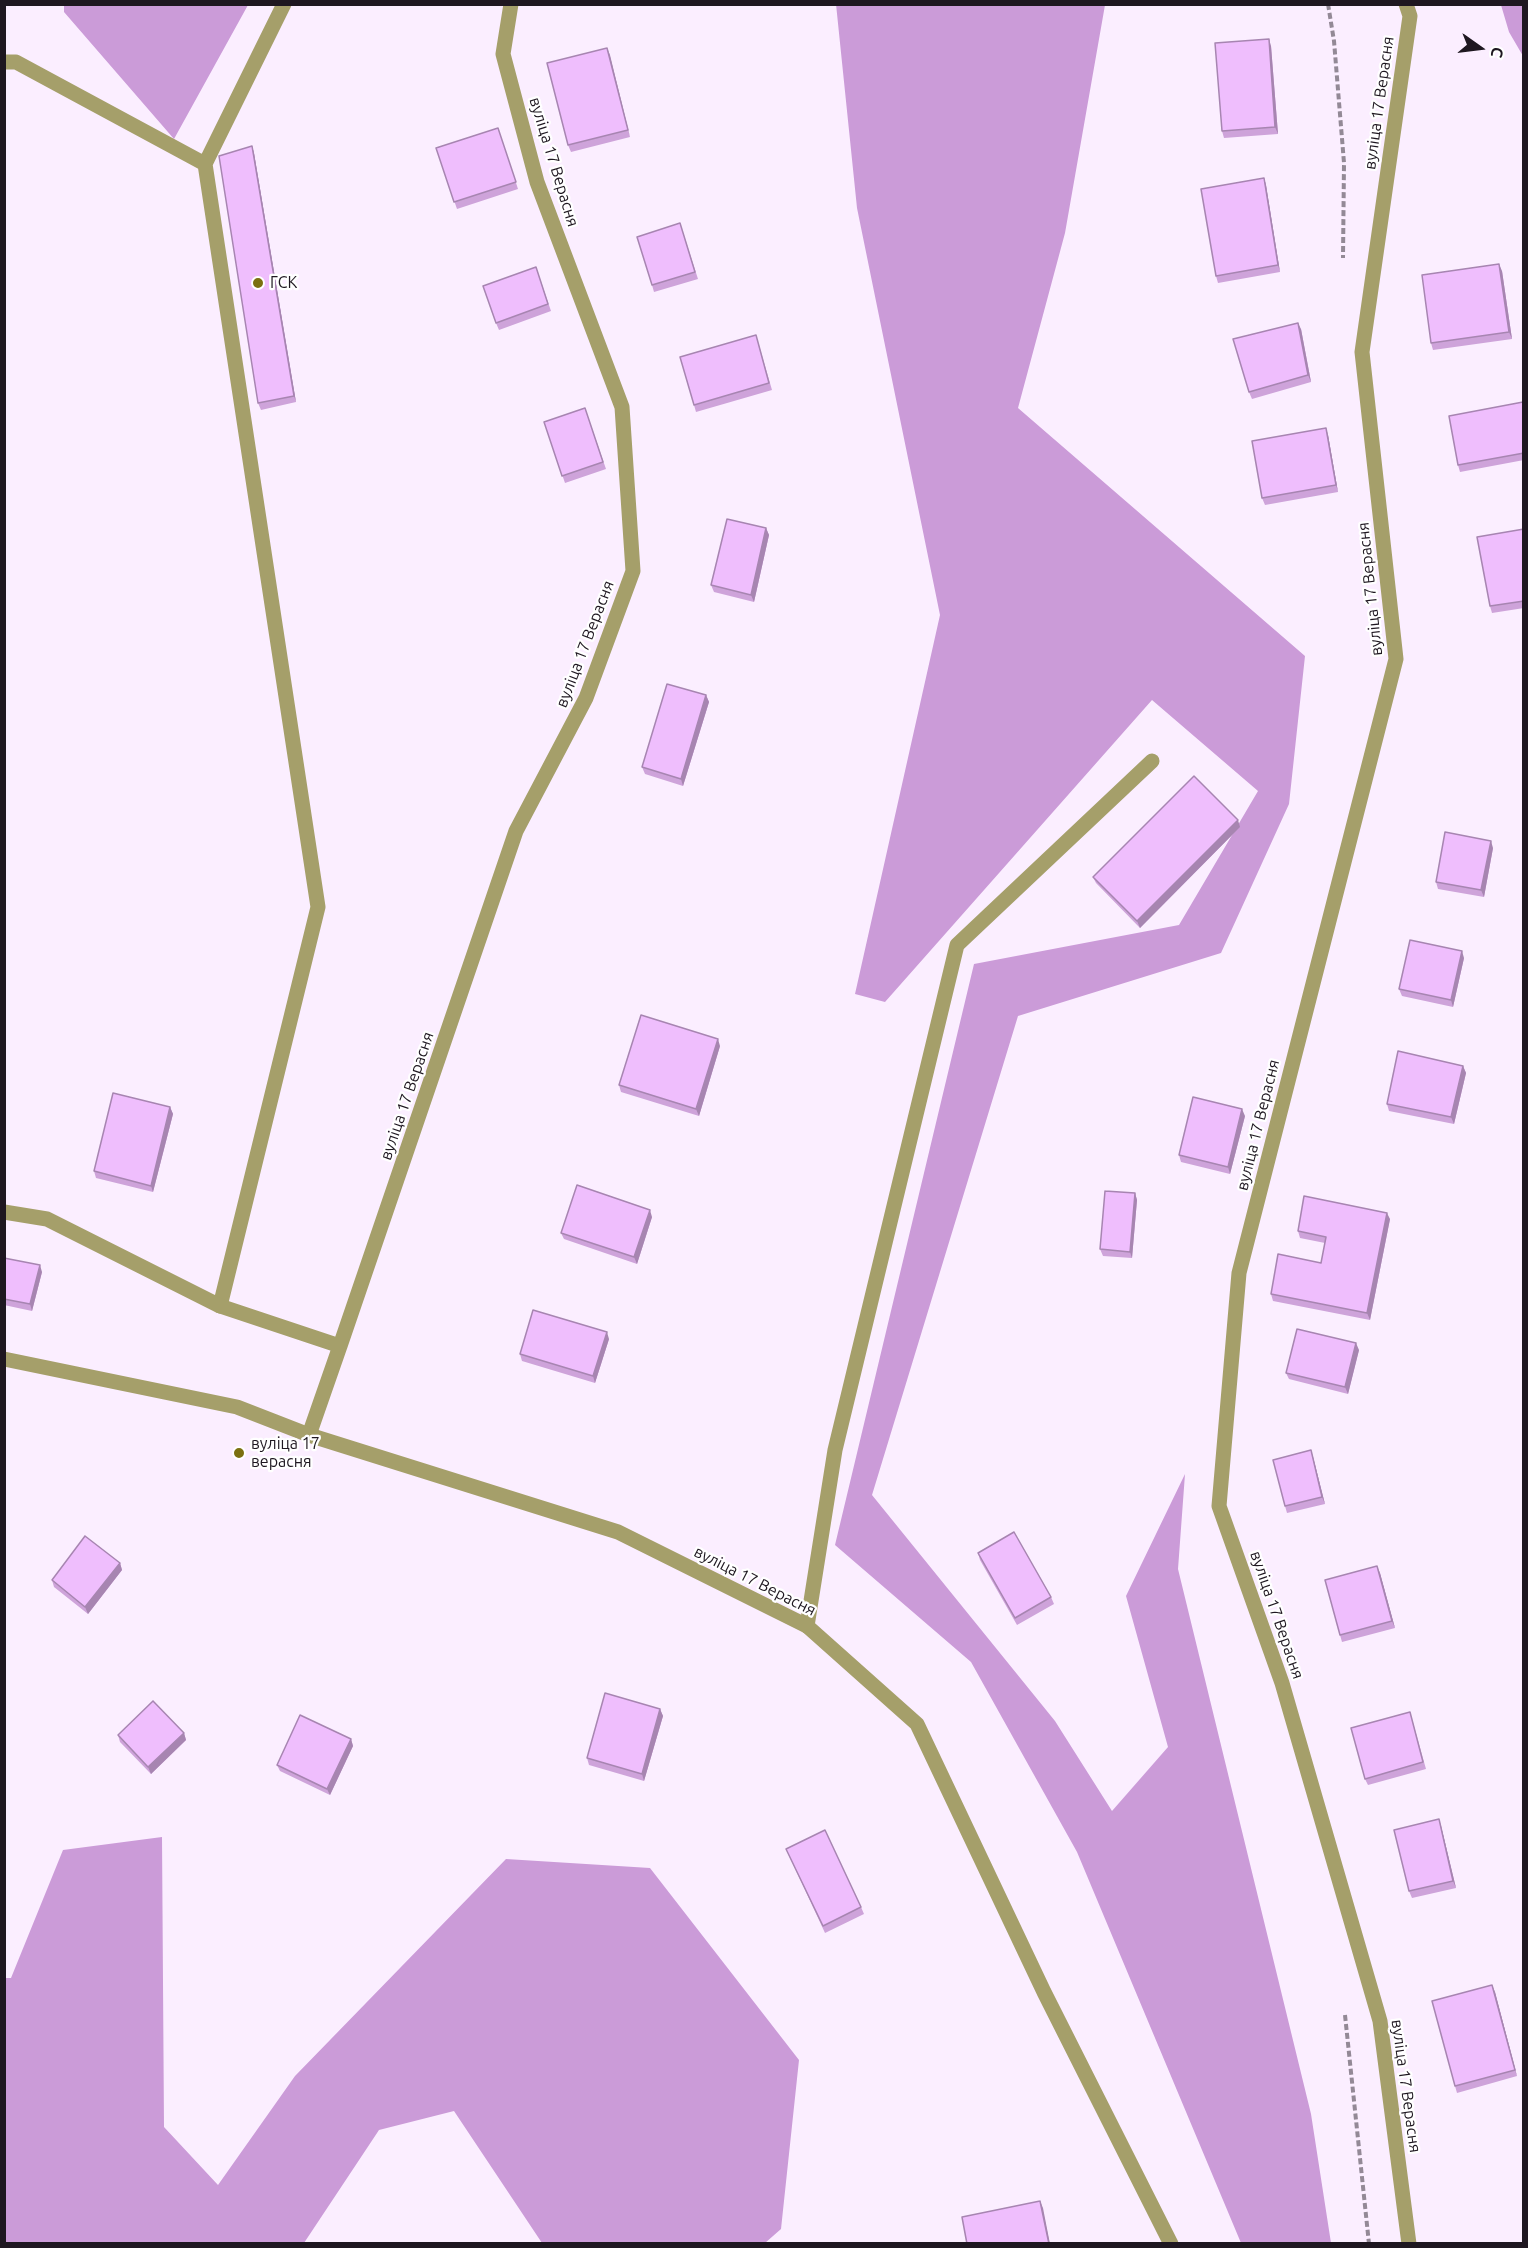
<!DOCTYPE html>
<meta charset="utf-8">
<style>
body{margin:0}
#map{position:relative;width:1528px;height:2248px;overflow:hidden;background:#fbeeff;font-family:Ubuntu,sans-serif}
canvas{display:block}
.frame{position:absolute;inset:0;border:6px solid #1e1720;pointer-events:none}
.north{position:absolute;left:1450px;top:18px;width:60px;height:60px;-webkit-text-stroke:4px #fff;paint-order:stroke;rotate:104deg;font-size:16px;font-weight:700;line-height:24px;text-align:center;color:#1e1720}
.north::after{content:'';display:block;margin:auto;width:21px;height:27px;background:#1e1720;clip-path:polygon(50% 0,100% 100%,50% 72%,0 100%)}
</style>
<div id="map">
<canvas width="1528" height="2248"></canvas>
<div class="frame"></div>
<div class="north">С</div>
</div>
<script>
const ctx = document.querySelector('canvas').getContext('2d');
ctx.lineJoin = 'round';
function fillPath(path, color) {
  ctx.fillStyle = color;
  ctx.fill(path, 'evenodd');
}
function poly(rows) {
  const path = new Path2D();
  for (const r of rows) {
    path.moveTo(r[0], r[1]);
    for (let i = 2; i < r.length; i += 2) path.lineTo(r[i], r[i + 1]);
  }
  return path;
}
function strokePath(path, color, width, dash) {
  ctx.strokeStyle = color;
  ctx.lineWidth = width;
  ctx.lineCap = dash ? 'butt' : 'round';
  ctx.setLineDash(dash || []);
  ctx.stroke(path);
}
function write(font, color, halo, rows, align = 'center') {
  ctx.font = font + ' Ubuntu,sans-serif';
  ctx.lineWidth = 4.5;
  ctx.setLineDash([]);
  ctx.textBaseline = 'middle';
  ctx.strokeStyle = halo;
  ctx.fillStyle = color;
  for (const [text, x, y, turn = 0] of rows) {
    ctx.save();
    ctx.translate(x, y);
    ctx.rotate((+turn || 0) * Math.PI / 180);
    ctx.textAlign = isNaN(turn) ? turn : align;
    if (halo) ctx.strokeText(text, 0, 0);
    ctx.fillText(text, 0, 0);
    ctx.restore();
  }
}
fillPath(poly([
 [64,4,248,5,174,139,64,12],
 [836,4,1105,5,1065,233,1018,408,1305,656,1289,804,1221,953,1018,1016,872,1495,1055,1721,1112,1811,1168,1747,1126,1596,1185,1474,1178,1569,1311,2114,1331,2243,1241,2243,1077,1852,971,1662,835,1545,974,964,1179,925,1258,791,1152,700,885,1002,855,994,940,615,857,208],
 [1501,5,1523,5,1523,56,1509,32],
 [162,1837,164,2127,218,2185,295,2076,506,1859,650,1868,799,2060,781,2229,765,2243,542,2243,454,2111,379,2130,304,2243,5,2243,5,1978,11,1978,63,1850]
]), '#cb9bd8');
strokePath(poly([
 [1328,4,1334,41,1344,163,1343,258],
 [1345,2015,1369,2244]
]), '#938996', 4, [6, 3]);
strokePath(poly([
 [4,62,16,62,205,164],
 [220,1306,318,907,205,164,284,4],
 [807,1626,835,1450,957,945,1152,761]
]), '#a59f6a', 15);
strokePath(poly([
 [1406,4,1410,16,1362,352,1396,659,1239,1273,1219,1506,1282,1683,1380,2021,1409,2244],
 [4,1212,47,1219,220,1306,340,1346,309,1435],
 [340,1346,516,831,586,698,633,571,622,407,537,182,503,54,511,4]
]), '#a59f6a', 15);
strokePath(poly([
 [4,1359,237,1407,309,1435,618,1532,807,1626,917,1724,1044,1992,1171,2244]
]), '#a59f6a', 15);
fillPath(poly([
 [1271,46,1278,134,1224,138,1222,131],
 [607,48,630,137,571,152,568,145],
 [498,128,518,189,457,209,436,148],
 [252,146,254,153,296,402,261,410,258,403],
 [1264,178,1266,185,1280,272,1218,283,1216,276],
 [680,223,698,279,654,292,652,285],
 [536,267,551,311,499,330,496,323],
 [1502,271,1512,339,1433,350,1431,343],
 [1301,329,1311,382,1252,399,1249,392],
 [756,335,772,390,696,412,694,405],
 [1524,403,1524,460,1460,472,1458,465],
 [585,408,606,469,565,483,544,422],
 [1328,435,1338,492,1265,505,1262,498],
 [766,528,769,535,754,602,714,592,711,585],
 [1524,529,1524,608,1492,613,1490,606],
 [706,695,709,702,683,786,645,774,642,767],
 [1240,827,1140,928,1096,883,1093,877],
 [1493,848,1484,897,1438,889,1436,882],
 [1464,958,1453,1007,1402,996,1399,989],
 [720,1046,699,1116,621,1092,619,1085],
 [1463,1066,1466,1073,1454,1124,1389,1111,1387,1104],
 [170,1107,173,1114,153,1192,96,1178,94,1171],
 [1245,1116,1230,1174,1181,1162,1179,1155],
 [1135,1193,1137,1200,1132,1258,1103,1256,1100,1249],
 [652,1217,637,1264,564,1239,561,1233],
 [1390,1219,1370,1320,1273,1301,1271,1294,1321,1263,1325,1243,1300,1238,1298,1231],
 [4,1258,42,1272,32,1311,4,1305],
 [609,1339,595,1383,522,1361,520,1354],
 [1359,1350,1348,1394,1289,1379,1286,1373],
 [1313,1457,1325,1504,1287,1513,1285,1506],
 [978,1553,1051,1597,1054,1604,1017,1625,980,1560],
 [120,1563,122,1570,88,1614,54,1587,52,1580],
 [1380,1573,1395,1628,1342,1642,1340,1635],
 [660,1709,663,1716,644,1781,589,1765,587,1758],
 [1410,1712,1426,1769,1368,1785,1365,1779],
 [184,1733,186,1740,151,1774,120,1742,118,1735],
 [351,1739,353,1746,330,1795,280,1771,277,1765],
 [1441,1826,1456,1888,1412,1898,1409,1891],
 [786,1849,861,1907,864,1914,825,1933],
 [1495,1992,1517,2076,1457,2093,1455,2086]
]), '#cea3da');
fillPath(poly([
 [1269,39,1271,46,1278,134,1275,127],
 [607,48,610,55,630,137,628,130],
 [252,146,254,153,296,402,294,396],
 [1264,178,1266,185,1280,272,1278,265],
 [1499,264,1502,271,1512,339,1509,332],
 [1298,323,1301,329,1311,382,1308,375],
 [1326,428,1328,435,1338,492,1336,485],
 [766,528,769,535,754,602,751,595],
 [706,695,709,702,683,786,681,779],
 [1238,820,1240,827,1140,928,1137,921],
 [1491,841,1493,848,1484,897,1481,890],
 [1462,951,1464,958,1453,1007,1451,1000],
 [718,1039,720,1046,699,1116,696,1109],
 [1463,1066,1466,1073,1454,1124,1451,1117],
 [170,1107,173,1114,153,1192,151,1186],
 [1242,1109,1245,1116,1230,1174,1228,1167],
 [1135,1193,1137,1200,1132,1258,1130,1252],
 [650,1210,652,1217,637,1264,634,1257],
 [1387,1213,1390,1219,1370,1320,1367,1313],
 [40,1265,42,1272,32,1311,30,1304],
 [607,1332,609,1339,595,1383,593,1376],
 [1356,1343,1359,1350,1348,1394,1345,1387],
 [1311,1450,1313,1457,1325,1504,1322,1497],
 [120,1563,122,1570,88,1614,85,1607],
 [1377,1566,1380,1573,1395,1628,1392,1621],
 [660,1709,663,1716,644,1781,642,1774],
 [184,1733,186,1740,151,1774,148,1767],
 [351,1739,353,1746,330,1795,327,1789],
 [1439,1819,1441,1826,1456,1888,1453,1881],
 [1492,1985,1495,1992,1517,2076,1515,2070],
 [1040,2201,1043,2208,1050,2244,1049,2244]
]), '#a785b1');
const building = poly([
 [1269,39,1275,127,1222,131,1215,43,1269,39],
 [607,48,628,130,568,145,547,63,607,48],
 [498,128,516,182,454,202,436,148,498,128],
 [252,146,294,396,258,403,219,156,252,146],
 [1264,178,1278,265,1216,276,1201,189,1264,178],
 [680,223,695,272,652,285,637,237,680,223],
 [1499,264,1509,332,1431,343,1422,275,1499,264],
 [536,267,548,304,496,323,483,286,536,267],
 [1298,323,1308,375,1249,392,1233,339,1298,323],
 [756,335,769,383,694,405,680,357,756,335],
 [1523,402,1524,453,1458,465,1449,416,1523,402],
 [585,408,603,462,562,476,544,422,585,408],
 [1326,428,1336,485,1262,498,1252,441,1326,428],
 [727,519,766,528,751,595,711,585,727,519],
 [1524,529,1524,601,1490,606,1477,537,1524,529],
 [667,684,706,695,681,779,642,767,667,684],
 [1194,776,1238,820,1137,921,1093,877,1194,776],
 [1445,832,1491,841,1481,890,1436,882,1445,832],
 [1410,940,1462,951,1451,1000,1399,989,1410,940],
 [641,1015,718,1039,696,1109,619,1085,641,1015],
 [1398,1051,1463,1066,1451,1117,1387,1104,1398,1051],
 [113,1093,170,1107,151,1186,94,1171,113,1093],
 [1193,1097,1242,1109,1228,1167,1179,1155,1193,1097],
 [577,1185,650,1210,634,1257,561,1233,577,1185],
 [1105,1191,1135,1193,1130,1252,1100,1249,1105,1191],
 [1304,1196,1387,1213,1367,1313,1271,1294,1278,1254,1321,1263,1326,1237,1298,1231,1304,1196],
 [4,1258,40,1265,30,1304,4,1299,4,1258],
 [533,1310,607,1332,593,1376,520,1354,533,1310],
 [1297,1329,1356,1343,1345,1387,1286,1373,1297,1329],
 [1311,1450,1322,1497,1285,1506,1273,1460,1311,1450],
 [1014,1532,1051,1597,1015,1618,978,1553,1014,1532],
 [85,1536,120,1563,85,1607,52,1580,85,1536],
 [1377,1566,1392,1621,1340,1635,1325,1580,1377,1566],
 [605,1693,660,1709,642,1774,587,1758,605,1693],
 [153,1701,184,1733,148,1767,118,1735,153,1701],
 [1410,1712,1423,1762,1365,1779,1351,1728,1410,1712],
 [300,1715,351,1739,327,1789,277,1765,300,1715],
 [1439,1819,1453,1881,1409,1891,1394,1830,1439,1819],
 [825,1830,861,1907,823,1926,786,1849,825,1830],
 [1492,1985,1515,2070,1455,2086,1432,2001,1492,1985],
 [1040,2201,1049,2244,967,2244,962,2217,1040,2201]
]);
fillPath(building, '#efbefd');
strokePath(building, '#a785b1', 1.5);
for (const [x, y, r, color] of [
 [258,283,6,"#7b7010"],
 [239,1453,6,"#7b7010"]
]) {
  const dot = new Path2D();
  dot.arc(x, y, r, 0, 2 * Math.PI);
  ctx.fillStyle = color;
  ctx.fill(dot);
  strokePath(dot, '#fff', 2);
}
write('16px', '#1e1720', '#fff', [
 ["вуліца 17 Верасня",1379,103,-82],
 ["вуліца 17 Верасня",554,162,73],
 ["вуліца 17 Верасня",1370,589,-96],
 ["вуліца 17 Верасня",585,644,-69],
 ["вуліца 17 Верасня",407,1096,-71],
 ["вуліца 17 Верасня",1258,1125,-76],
 ["вуліца 17 Верасня",755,1581,27],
 ["вуліца 17 Верасня",1277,1615,71],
 ["вуліца 17 Верасня",1406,2086,82]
]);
write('16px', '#1e1720', '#fff', [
 ["ГСК",270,283],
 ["вуліца 17",251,1444],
 ["верасня",251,1462]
], 'left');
</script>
